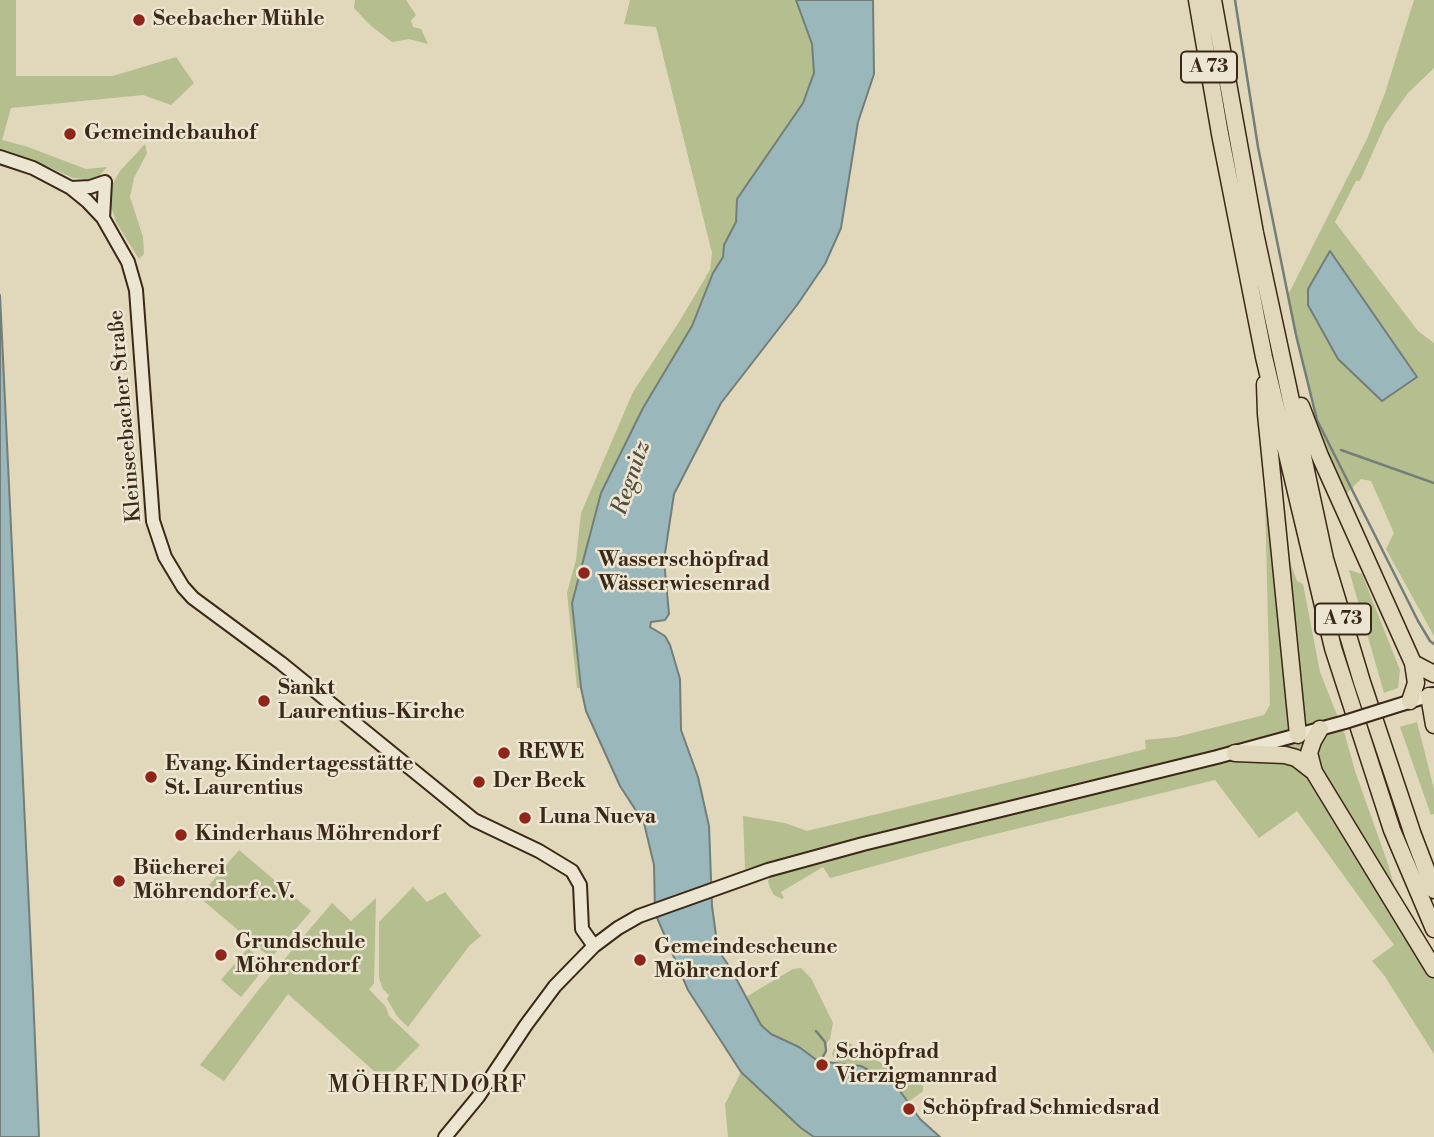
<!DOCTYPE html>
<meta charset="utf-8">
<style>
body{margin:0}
canvas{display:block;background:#e1d7ba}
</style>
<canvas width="1434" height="1137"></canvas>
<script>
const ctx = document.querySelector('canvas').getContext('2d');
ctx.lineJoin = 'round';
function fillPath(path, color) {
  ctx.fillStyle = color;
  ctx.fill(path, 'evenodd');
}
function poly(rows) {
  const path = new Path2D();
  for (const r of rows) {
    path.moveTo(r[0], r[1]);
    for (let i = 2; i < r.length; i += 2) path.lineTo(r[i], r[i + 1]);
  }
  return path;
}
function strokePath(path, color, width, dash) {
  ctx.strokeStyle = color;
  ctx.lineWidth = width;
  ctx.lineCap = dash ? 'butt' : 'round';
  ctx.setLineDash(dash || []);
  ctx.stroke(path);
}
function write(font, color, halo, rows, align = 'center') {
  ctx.font = font + ' "Libre Bodoni",serif';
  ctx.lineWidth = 5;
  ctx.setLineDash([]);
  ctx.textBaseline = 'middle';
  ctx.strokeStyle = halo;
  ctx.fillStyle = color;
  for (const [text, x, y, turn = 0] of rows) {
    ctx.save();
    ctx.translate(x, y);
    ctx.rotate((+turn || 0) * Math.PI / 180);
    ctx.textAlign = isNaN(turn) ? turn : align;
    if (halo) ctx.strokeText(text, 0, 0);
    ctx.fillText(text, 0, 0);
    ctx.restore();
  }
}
fillPath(poly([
 [0,0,16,0,16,76,113,76,176,57,194,83,171,105,143,95,11,108,2,140,28,147,86,169,107,167,99,176,88,179,73,178,42,164,0,150],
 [355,0,406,0,416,15,411,20,413,27,421,29,428,44,409,39,392,42,370,25,354,8],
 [630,0,796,0,812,44,814,73,803,103,737,199,736,222,724,245,723,257,713,273,692,326,643,408,574,591,572,603,580,688,577,688,567,593,576,560,581,513,633,392,679,322,710,270,712,253,656,27,624,24],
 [1414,0,1434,0,1434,68,1408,93,1385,125,1360,181,1356,181,1335,222,1418,331,1434,343,1434,636,1386,549,1394,533,1371,481,1361,479,1345,495,1324,451,1287,297,1367,139,1385,93],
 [145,144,147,153,134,178,130,197,143,237,144,254,139,259,116,222,110,203,111,187,120,171],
 [1265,496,1297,581,1303,584,1320,672,1345,735,1355,771,1388,864,1409,937,1434,980,1434,1054,1384,975,1372,961,1394,945,1297,811,1259,838,1215,780,959,843,830,878,823,867,781,892,784,898,782,899,774,895,770,888,768,881,770,877,806,864,955,825,953,816,745,869,743,816,785,823,807,831,1146,749,1145,740,1176,737,1264,715,1270,705],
 [1349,570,1362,574,1400,670,1398,688,1384,693],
 [1417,722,1434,789,1434,814,1431,815,1400,727],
 [239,850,311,911,271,958,199,897],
 [413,887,427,902,445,892,481,936,470,945,408,1027,397,1016,387,999,389,995,383,989,379,978,379,922],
 [376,898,374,984,369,989,386,1007,389,1016,420,1045,385,1081,288,994,224,1081,200,1065,260,988,332,903,351,921],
 [248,948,267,965,241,997,221,980],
 [801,968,811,978,833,1023,830,1039,824,1046,825,1053,818,1061,799,1047,771,1034,761,1025,746,997,793,969],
 [846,1041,902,1076,916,1081,923,1086,923,1091,907,1103,900,1089,881,1076,861,1066,836,1062,832,1054,834,1049,838,1043],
 [741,1072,801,1128,814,1137,728,1137,725,1104]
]), '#b4be8f');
const water = poly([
 [796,0,873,0,874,74,858,122,841,228,825,264,797,305,721,403,674,494,664,560,669,614,665,620,651,622,650,627,665,636,670,645,680,679,681,730,698,777,709,826,712,906,718,950,731,969,761,1025,771,1034,799,1047,818,1061,861,1066,895,1084,920,1119,940,1137,814,1137,801,1128,741,1072,688,990,655,913,654,865,644,823,620,786,586,711,581,688,572,603,601,493,643,408,692,326,713,273,723,257,724,245,736,222,737,199,803,103,814,73,812,44,796,0],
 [1330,251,1417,377,1382,401,1338,359,1308,305,1308,289,1330,251],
 [0,295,33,993,39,1137,0,1137,0,295]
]);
fillPath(water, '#9ab7bb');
strokePath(water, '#747e79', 2);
strokePath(poly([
 [1235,0,1258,147,1296,335,1317,420,1418,621,1430,641,1434,644],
 [1341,450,1434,483],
 [816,1031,825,1042,826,1051,820,1062]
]), '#747e79', 2.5);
const secondary = poly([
 [0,157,33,168,71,188,87,201,103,218,128,262,136,290,153,521,165,557,183,587,193,598,281,663,474,820,539,851,572,871,580,885,582,929,594,946],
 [71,188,90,187,105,182,103,218],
 [1383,710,1434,694],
 [445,1137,478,1097,526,1025,555,986,594,946,618,928,639,916,768,870,863,844,1217,757,1345,722]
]);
const highway = poly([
 [1197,0,1220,134,1264,357,1333,648,1392,830,1434,929],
 [1213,0,1255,233,1325,559,1362,682,1413,835,1434,890],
 [1265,384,1266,414,1298,735],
 [1301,406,1320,456,1413,663,1416,683,1410,701],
 [1413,663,1434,674],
 [1429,696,1434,725],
 [1320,729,1313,741,1309,753,1314,772,1434,969],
 [1235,753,1285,755,1296,758,1314,772]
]);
strokePath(secondary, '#3b2816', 16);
strokePath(highway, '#3b2816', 19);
strokePath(secondary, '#ece5d2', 12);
strokePath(highway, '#e1d7ba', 16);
const secondaryBridge = poly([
 [1345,722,1383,710]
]);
strokePath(secondaryBridge, '#3b2816', 16, []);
strokePath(secondaryBridge, '#ece5d2', 12);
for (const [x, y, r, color] of [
 [139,20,7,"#8f2418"],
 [70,134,7,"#8f2418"],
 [584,573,7,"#8f2418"],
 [264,701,7,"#8f2418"],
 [504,753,7,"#8f2418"],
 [151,777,7,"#8f2418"],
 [479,782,7,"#8f2418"],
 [525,818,7,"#8f2418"],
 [181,835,7,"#8f2418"],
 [119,881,7,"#8f2418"],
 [221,955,7,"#8f2418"],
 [640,960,7,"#8f2418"],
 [822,1065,7,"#8f2418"],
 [909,1109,7,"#8f2418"]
]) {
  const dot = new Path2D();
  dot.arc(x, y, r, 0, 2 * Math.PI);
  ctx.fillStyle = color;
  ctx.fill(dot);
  strokePath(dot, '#ece5d2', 2.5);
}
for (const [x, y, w] of [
 [1209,67,56],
 [1343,619,56]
]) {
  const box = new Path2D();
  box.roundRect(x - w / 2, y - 15.5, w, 31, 5);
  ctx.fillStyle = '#ece5d2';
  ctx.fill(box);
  strokePath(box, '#3b2816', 2);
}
write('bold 19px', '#3b2816', null, [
 ["A 73",1209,67],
 ["A 73",1343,619]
]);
write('bold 21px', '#3b2816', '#ece5d2', [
 ["Seebacher Mühle",153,20],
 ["Gemeindebauhof",84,134],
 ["Wasserschöpfrad",598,561],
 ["Wässerwiesenrad",598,585],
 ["Sankt",278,689],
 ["Laurentius-Kirche",278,713],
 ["REWE",518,753],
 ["Evang. Kindertagesstätte",165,765],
 ["St. Laurentius",165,789],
 ["Der Beck",493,782],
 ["Luna Nueva",539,818],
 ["Kinderhaus Möhrendorf",195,835],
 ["Bücherei",133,869],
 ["Möhrendorf e.V.",133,893],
 ["Grundschule",235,943],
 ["Möhrendorf",235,967],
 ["Gemeindescheune",654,948],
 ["Möhrendorf",654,972],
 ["Schöpfrad",836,1053],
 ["Vierzigmannrad",836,1077],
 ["Schöpfrad Schmiedsrad",923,1109]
], 'left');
write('21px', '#3b2816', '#ece5d2', [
 ["Kleinseebacher Straße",126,416,-95]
]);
write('italic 23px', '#534c3f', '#ece5d2', [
 ["Regnitz",632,478,-71]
]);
ctx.letterSpacing = '2px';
write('24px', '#3b2816', '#ece5d2', [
 ["MÖHRENDORF",428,1086]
]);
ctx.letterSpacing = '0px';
</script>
